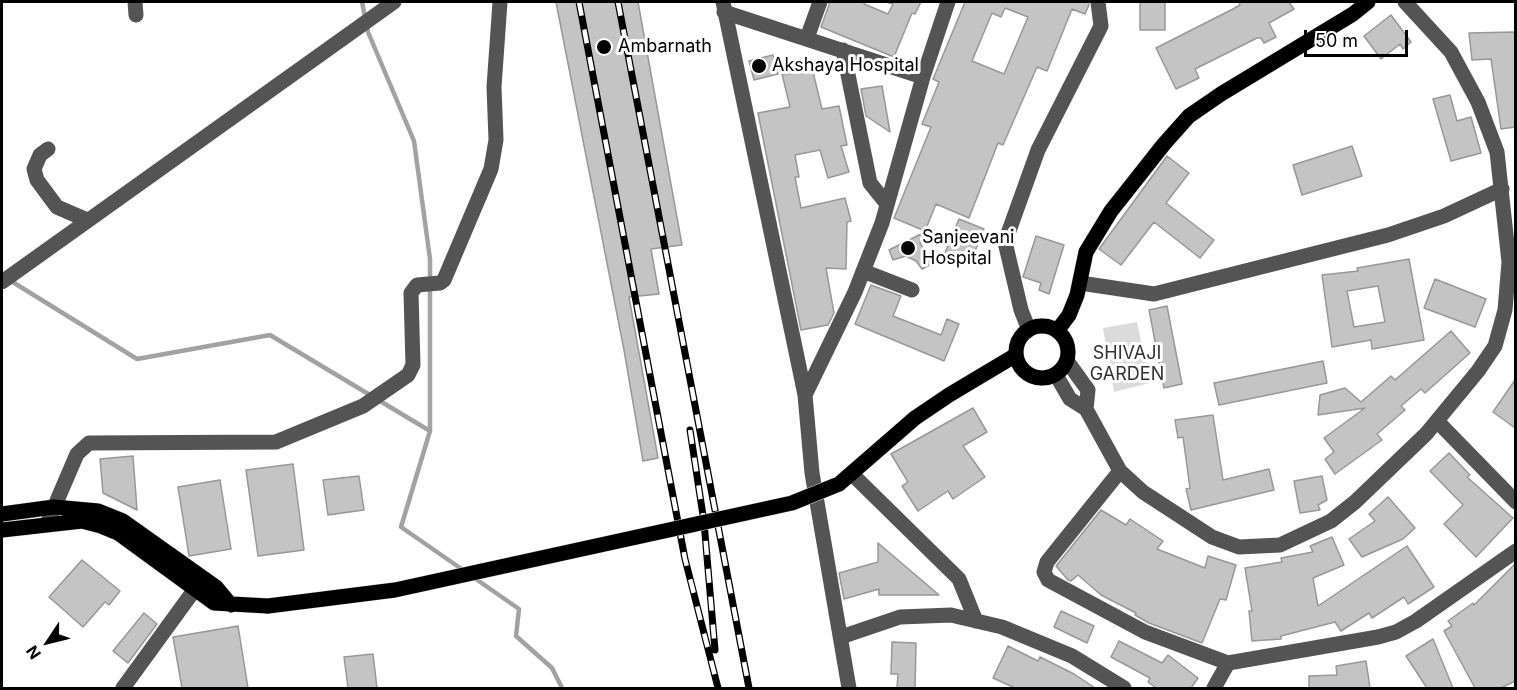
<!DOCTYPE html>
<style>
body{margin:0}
#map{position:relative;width:1517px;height:690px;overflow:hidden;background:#fff;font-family:Inter,sans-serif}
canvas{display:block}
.frame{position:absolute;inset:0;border:3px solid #000;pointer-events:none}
.north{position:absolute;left:18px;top:612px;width:60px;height:60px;-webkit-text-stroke:4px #fff;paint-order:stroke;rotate:235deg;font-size:16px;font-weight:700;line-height:24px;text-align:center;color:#000}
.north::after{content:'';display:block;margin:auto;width:21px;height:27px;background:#000;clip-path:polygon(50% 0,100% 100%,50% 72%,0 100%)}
.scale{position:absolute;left:1304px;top:30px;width:104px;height:27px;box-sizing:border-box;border:3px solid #000;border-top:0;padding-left:8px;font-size:18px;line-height:21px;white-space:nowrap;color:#000;-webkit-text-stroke:4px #fff;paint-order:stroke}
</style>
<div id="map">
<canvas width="1517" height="690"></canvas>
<div class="frame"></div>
<div class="north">N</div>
<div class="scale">50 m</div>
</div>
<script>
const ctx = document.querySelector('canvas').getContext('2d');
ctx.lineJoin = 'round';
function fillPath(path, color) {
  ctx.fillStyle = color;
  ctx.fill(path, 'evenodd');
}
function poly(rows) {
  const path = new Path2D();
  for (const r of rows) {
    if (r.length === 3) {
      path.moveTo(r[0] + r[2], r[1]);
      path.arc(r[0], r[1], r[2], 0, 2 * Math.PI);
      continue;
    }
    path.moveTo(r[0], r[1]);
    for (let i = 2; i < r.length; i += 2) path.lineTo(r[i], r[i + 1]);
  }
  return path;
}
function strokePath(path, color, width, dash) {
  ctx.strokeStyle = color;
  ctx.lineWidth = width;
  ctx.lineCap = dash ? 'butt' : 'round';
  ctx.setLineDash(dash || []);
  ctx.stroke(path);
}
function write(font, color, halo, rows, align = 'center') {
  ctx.font = font + ' Inter,sans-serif';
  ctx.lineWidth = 6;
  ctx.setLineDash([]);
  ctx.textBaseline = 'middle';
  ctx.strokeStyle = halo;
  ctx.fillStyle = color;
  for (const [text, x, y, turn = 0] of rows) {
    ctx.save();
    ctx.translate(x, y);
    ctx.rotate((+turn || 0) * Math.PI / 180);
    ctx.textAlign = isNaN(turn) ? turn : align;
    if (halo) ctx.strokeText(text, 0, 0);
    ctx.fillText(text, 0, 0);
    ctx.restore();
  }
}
fillPath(poly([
 [1137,322,1150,383,1114,392,1103,328]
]), '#dbdbdb');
strokePath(poly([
 [362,2,368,32,414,141,430,259,430,431],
 [11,281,137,359,270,335,430,431,401,527,463,570],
 [473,577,519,609,516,636,552,668,562,688]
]), '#a2a2a2', 4.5);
const building = poly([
 [556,2,638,2,682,245,651,249,659,294,629,297,658,458,643,461,624,350,556,2],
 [830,2,865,2,864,4,888,14,893,4,886,2,921,2,915,14,912,13,894,57,821,27,830,2],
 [965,2,1088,2,1089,5,1085,14,1072,9,1047,71,1037,67,1003,145,998,143,969,218,936,204,925,231,894,218,931,127,922,124,939,82,933,79,965,2],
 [1005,8,1028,17,1004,74,972,61,992,13,1001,17,1005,8],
 [1140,2,1165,2,1165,30,1140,30,1140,2],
 [1239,2,1289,2,1294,9,1269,23,1276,37,1264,43,1261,38,1257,38,1195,69,1199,78,1176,89,1156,48,1233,9,1240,5,1239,2],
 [1391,15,1411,42,1403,49,1400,44,1381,59,1364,36,1391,15],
 [1515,32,1515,127,1501,129,1491,59,1472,60,1469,33,1515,32],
 [773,55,778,74,754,80,749,61,773,55],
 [813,72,822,109,839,106,847,145,841,146,849,172,828,178,820,150,795,155,799,177,795,177,801,208,845,198,851,221,847,222,846,269,826,268,834,313,828,325,801,330,758,113,790,107,782,74,813,72],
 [882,86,890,132,866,116,861,89,882,86],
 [1450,95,1457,121,1471,117,1481,153,1451,161,1433,99,1450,95],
 [1352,146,1362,176,1302,195,1293,165,1352,146],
 [1167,156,1189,173,1166,203,1214,240,1200,258,1154,222,1121,265,1099,249,1167,156],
 [959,219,984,229,969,266,944,255,959,219],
 [925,232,920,243,933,263,922,269,916,261,906,256,893,260,889,250,925,232],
 [1036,236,1064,245,1049,294,1039,290,1041,283,1023,277,1036,236],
 [1409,259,1424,340,1372,349,1371,340,1332,347,1322,275,1358,271,1357,268,1409,259],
 [1378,286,1385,322,1354,327,1347,291,1378,286],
 [1435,279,1486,299,1475,327,1424,308,1435,279],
 [871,285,901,296,893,316,941,335,947,319,959,324,944,361,855,324,871,285],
 [1167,306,1182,384,1164,388,1149,310,1167,306],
 [1451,331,1470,353,1425,393,1421,389,1401,406,1405,410,1377,434,1382,440,1335,474,1325,459,1334,452,1324,438,1365,408,1318,415,1320,395,1345,388,1361,402,1391,376,1395,380,1451,331],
 [1323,361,1327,383,1219,405,1214,383,1323,361],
 [1515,380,1515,428,1493,412,1515,380],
 [973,408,987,432,963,446,985,477,953,499,948,491,918,511,902,486,908,482,891,454,973,408],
 [1213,415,1223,480,1269,469,1274,490,1191,510,1186,489,1190,488,1183,437,1178,438,1175,420,1213,415],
 [1449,453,1470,475,1467,477,1513,518,1476,557,1444,524,1463,505,1430,471,1449,453],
 [133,456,137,510,103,493,100,459,133,456],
 [293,464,304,550,258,556,246,470,293,464],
 [359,476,364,510,328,515,323,480,359,476],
 [1322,476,1327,500,1318,505,1320,510,1300,513,1294,481,1322,476],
 [220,480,231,549,189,556,178,487,220,480],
 [1388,497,1415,528,1403,539,1362,557,1349,539,1375,521,1369,514,1388,497],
 [1101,510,1126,525,1130,519,1163,541,1157,549,1205,568,1208,556,1236,565,1226,600,1220,599,1202,643,1149,623,1135,615,1136,613,1101,595,1078,575,1071,581,1068,580,1056,566,1101,510],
 [1332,537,1344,565,1313,578,1318,606,1407,546,1434,587,1408,604,1404,597,1372,618,1369,613,1341,631,1335,622,1281,636,1281,639,1252,641,1249,611,1252,611,1245,568,1282,562,1281,558,1313,552,1310,546,1332,537],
 [878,543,939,595,879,595,879,589,844,599,839,573,878,562,878,543],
 [82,560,120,591,109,605,105,602,83,627,49,597,82,560],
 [1515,564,1515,681,1501,688,1475,688,1444,631,1452,626,1448,621,1473,603,1474,605,1515,564],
 [1061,611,1094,626,1087,643,1054,627,1061,611],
 [144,613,157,624,128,663,113,651,144,613],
 [238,626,248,688,182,688,173,637,238,626],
 [1433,639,1453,688,1427,688,1406,656,1433,639],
 [1119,641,1162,663,1168,655,1198,678,1191,688,1156,688,1148,682,1150,678,1111,657,1119,641],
 [892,642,916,643,915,688,897,688,898,674,891,674,892,642],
 [1008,646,1038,661,1040,657,1074,674,1095,688,1015,688,993,678,1008,646],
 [373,654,377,688,348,688,344,657,373,654],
 [1366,661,1370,688,1309,688,1309,676,1337,675,1336,666,1366,661]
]);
fillPath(building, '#c4c4c4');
strokePath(building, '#989898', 1.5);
const major = poly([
 [1042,352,26],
 [1057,331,1069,315,1077,295,1086,252,1111,211,1164,144,1189,116,1221,94,1353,14,1368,2],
 [839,484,915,418,949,395,1016,355],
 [2,514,54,507,98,511,123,521,216,587,231,605],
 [2,530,82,521,101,526,118,533,214,603,268,606]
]);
strokePath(major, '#dbdbdb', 16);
strokePath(poly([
 [135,2,136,15],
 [723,2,805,395,812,473,849,688],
 [724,12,923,77],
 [807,38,820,2],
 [843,50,870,183,887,204],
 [48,149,40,155,34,169,37,180,57,207,87,220],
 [863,271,912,290],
 [2,282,394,2],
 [1080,283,1154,294,1388,235,1444,216,1502,189],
 [1029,330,1021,310,1005,242,1038,150,1101,26,1098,2],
 [1056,375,1070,399,1086,409,1088,390,1067,361],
 [805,395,855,292,882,223,923,77,948,2],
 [1086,409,1120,471,1143,492,1212,537,1239,547,1280,545,1331,521,1355,502,1426,434,1478,371,1495,346,1505,310,1509,262,1497,152,1478,102,1451,52,1405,2],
 [1437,421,1516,502],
 [1120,471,1047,562,1044,572,1048,580,1145,632,1228,663],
 [852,474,959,579,976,621],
 [47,524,77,454,89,443,276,442,363,406,408,375,413,365,411,293,417,285,440,283,444,280,491,169,496,140,494,87,500,2],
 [841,637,900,617,951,615,1002,627,1072,656,1124,688],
 [123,688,195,589],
 [1214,688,1228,663,1378,637,1396,632,1416,621,1516,551]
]), '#545454', 15);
strokePath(major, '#000', 15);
const rail = poly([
 [579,2,685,559,718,688],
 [618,2,749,688],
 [690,430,704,522,715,650]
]);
strokePath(rail, '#000', 7);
strokePath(rail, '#fff', 4.5, [14]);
const majorBridge = poly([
 [268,606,395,590,792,503,839,484]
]);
strokePath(majorBridge, '#dbdbdb', 16, []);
strokePath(majorBridge, '#000', 15);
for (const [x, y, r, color] of [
 [604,47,8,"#000"],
 [759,66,8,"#000"],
 [908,248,8,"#000"]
]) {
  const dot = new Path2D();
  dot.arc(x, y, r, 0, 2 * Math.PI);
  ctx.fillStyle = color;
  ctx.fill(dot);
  strokePath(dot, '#fff', 2);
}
write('18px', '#000', '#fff', [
 ["Ambarnath",618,47],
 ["Akshaya Hospital",772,66],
 ["Sanjeevani",922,238],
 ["Hospital",922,259]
], 'left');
write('18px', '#323232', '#fff', [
 ["SHIVAJI",1127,354],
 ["GARDEN",1127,375]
]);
</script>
